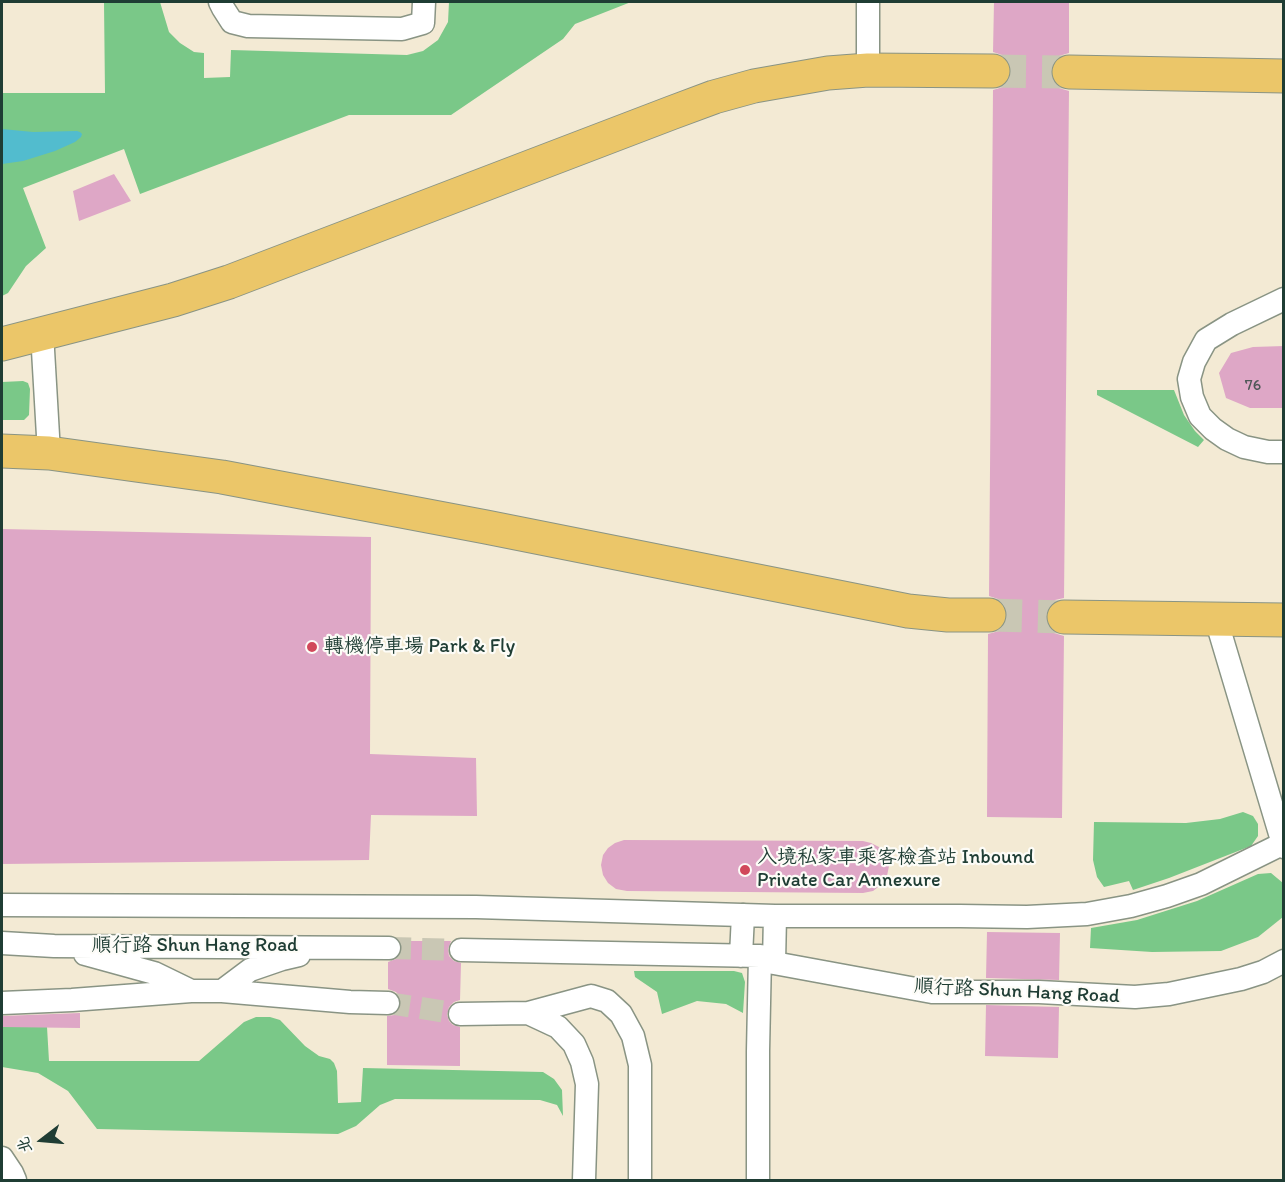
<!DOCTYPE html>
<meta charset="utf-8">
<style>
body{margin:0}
#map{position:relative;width:1285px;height:1182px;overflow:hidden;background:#f3ead4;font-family:Itim,"LXGW WenKai TC",sans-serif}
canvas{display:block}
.frame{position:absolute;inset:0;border:3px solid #1f3d34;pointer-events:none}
.north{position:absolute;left:12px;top:1110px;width:60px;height:60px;-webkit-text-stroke:4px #fdfcf7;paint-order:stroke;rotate:254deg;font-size:16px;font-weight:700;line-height:24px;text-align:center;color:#1f3d34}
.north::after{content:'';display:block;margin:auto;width:21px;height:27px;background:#1f3d34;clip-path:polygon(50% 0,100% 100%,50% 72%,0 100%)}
</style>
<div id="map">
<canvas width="1285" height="1182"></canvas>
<div class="frame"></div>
<div class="north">北</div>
</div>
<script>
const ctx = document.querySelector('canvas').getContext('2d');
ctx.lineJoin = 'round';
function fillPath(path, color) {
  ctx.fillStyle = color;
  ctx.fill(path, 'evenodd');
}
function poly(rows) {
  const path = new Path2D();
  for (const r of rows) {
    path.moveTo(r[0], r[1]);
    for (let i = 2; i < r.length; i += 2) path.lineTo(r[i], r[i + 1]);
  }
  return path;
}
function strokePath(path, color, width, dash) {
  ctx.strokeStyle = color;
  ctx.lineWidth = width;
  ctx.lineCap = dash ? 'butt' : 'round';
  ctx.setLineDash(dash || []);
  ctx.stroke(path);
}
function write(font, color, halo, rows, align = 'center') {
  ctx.font = font + ' Itim,"LXGW WenKai TC",sans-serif';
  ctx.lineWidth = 4.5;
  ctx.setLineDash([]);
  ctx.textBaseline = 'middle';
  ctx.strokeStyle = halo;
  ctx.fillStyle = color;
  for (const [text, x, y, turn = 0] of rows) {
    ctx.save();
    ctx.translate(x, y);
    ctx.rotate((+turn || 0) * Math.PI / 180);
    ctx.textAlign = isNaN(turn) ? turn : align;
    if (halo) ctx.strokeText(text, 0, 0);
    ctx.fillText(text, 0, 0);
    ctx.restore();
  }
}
fillPath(poly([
 [124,2,160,2,169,32,180,43,194,52,204,53,204,78,230,77,231,50,407,55,423,51,438,40,448,22,449,2,631,2,575,24,563,39,451,115,349,115,140,194,124,149,23,188,46,248,26,266,8,293,2,296,2,93,105,93,104,3],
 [23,381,28,383,30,389,29,415,24,420,2,420,2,382],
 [1097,390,1174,390,1184,415,1195,431,1204,440,1198,447,1097,395],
 [1243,812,1253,816,1258,824,1258,836,1251,846,1169,878,1133,890,1129,881,1104,887,1097,877,1093,860,1094,822,1186,823,1220,819],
 [1271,873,1283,883,1283,917,1258,937,1221,951,1152,952,1090,948,1091,928,1137,920,1197,901,1258,874],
 [634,971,734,971,742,973,745,982,743,1013,726,1004,697,1001,662,1014,657,992,635,977],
 [256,1017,270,1017,280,1020,305,1046,319,1056,330,1059,334,1063,337,1071,338,1103,361,1102,363,1068,543,1072,554,1079,562,1090,563,1116,557,1105,540,1100,395,1099,380,1105,356,1126,338,1134,97,1129,68,1091,38,1073,2,1067,2,1027,47,1027,49,1061,199,1061,244,1022]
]), '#7ac888');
fillPath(poly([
 [2,129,33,132,77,131,80,132,82,134,81,137,75,142,55,151,23,161,2,164]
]), '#52bcce');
fillPath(poly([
 [994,2,1069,2,1069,53,1059,56,1053,62,1050,72,1052,81,1059,88,1069,91,1064,598,1055,600,1048,607,1045,617,1048,627,1054,633,1064,636,1062,818,987,817,988,634,999,631,1005,624,1008,616,1005,605,998,599,989,596,993,90,1003,87,1009,80,1012,72,1009,61,1002,55,993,52],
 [114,174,131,201,79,221,73,191],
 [1284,346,1284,408,1250,408,1226,398,1219,373,1231,353,1253,347],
 [2,529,371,537,370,754,476,758,477,816,371,815,369,860,2,864],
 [624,840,863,841,871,843,881,848,886,856,889,866,887,876,882,884,873,891,863,893,627,891,616,889,608,883,603,875,601,865,603,855,608,848,615,843],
 [987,932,1060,933,1059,980,986,978],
 [400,941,451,941,448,949,449,956,454,961,461,963,460,1000,454,1002,449,1007,447,1015,449,1021,453,1025,460,1027,460,1066,387,1065,387,1016,394,1015,399,1011,401,1003,400,997,396,992,388,989,388,962,396,959,401,954,402,948],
 [986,1005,1059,1007,1058,1058,985,1056],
 [80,1013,80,1028,2,1027,2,1016]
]), '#dea7c6');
strokePath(poly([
 [389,948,461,950],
 [388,1003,460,1014]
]), '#c9c7b4', 22, [22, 11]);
strokePath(poly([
 [993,71,1069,72],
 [989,615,1064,617]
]), '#c9c7b4', 33, [33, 16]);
const minor = poly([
 [220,2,223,8,232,22,248,26,402,29,423,23,424,2],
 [868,70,868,2],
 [1284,299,1232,324,1206,340,1194,362,1189,379,1192,397,1200,416,1213,429,1227,439,1244,447,1268,452,1284,452],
 [42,333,49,453],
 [1216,619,1284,847],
 [2,905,476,907,775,916,960,916,1027,917,1087,914,1131,906,1167,896,1201,884,1284,843],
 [2,943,54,946,389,948],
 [461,950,760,956,774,963,932,992,1039,992,1135,997,1169,994,1241,979,1263,972,1284,961],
 [85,954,154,973,189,990],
 [741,956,743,915],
 [774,963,775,916],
 [222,991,250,970,282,959,299,955],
 [2,1003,72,1000,191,991,222,991,350,1002,388,1003],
 [528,1013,558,1027,574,1044,582,1062,587,1084,584,1180],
 [460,1014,528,1013,591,996,607,1001,621,1014,633,1036,640,1065,640,1180],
 [2,1158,12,1173,15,1180],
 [758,1180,758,1051,760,956]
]);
const highway = poly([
 [1069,72,1284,76],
 [2,344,173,300,229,282,671,113,714,97,754,86,828,73,868,70,993,71],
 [2,451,49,453,222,477,486,527,908,611,948,615,989,615],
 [1064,617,1284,620]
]);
strokePath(minor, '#899484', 25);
strokePath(highway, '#899484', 35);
strokePath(minor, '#fff', 22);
strokePath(highway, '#ebc669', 33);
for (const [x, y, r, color] of [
 [312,647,6,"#d1495b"],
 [745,870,6,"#d1495b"]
]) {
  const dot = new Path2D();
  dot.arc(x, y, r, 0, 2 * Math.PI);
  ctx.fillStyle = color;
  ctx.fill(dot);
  strokePath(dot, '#fdfcf7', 2);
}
write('16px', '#4f5858', null, [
 ["76",1253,386]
]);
write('20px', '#1f3d34', '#fdfcf7', [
 ["轉機停車場 Park & Fly",324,647],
 ["入境私家車乘客檢查站 Inbound",757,858],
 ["Private Car Annexure",757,881]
], 'left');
write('20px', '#1f3d34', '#fdfcf7', [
 ["順行路 Shun Hang Road",195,946],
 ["順行路 Shun Hang Road",1017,992,3]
]);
</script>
